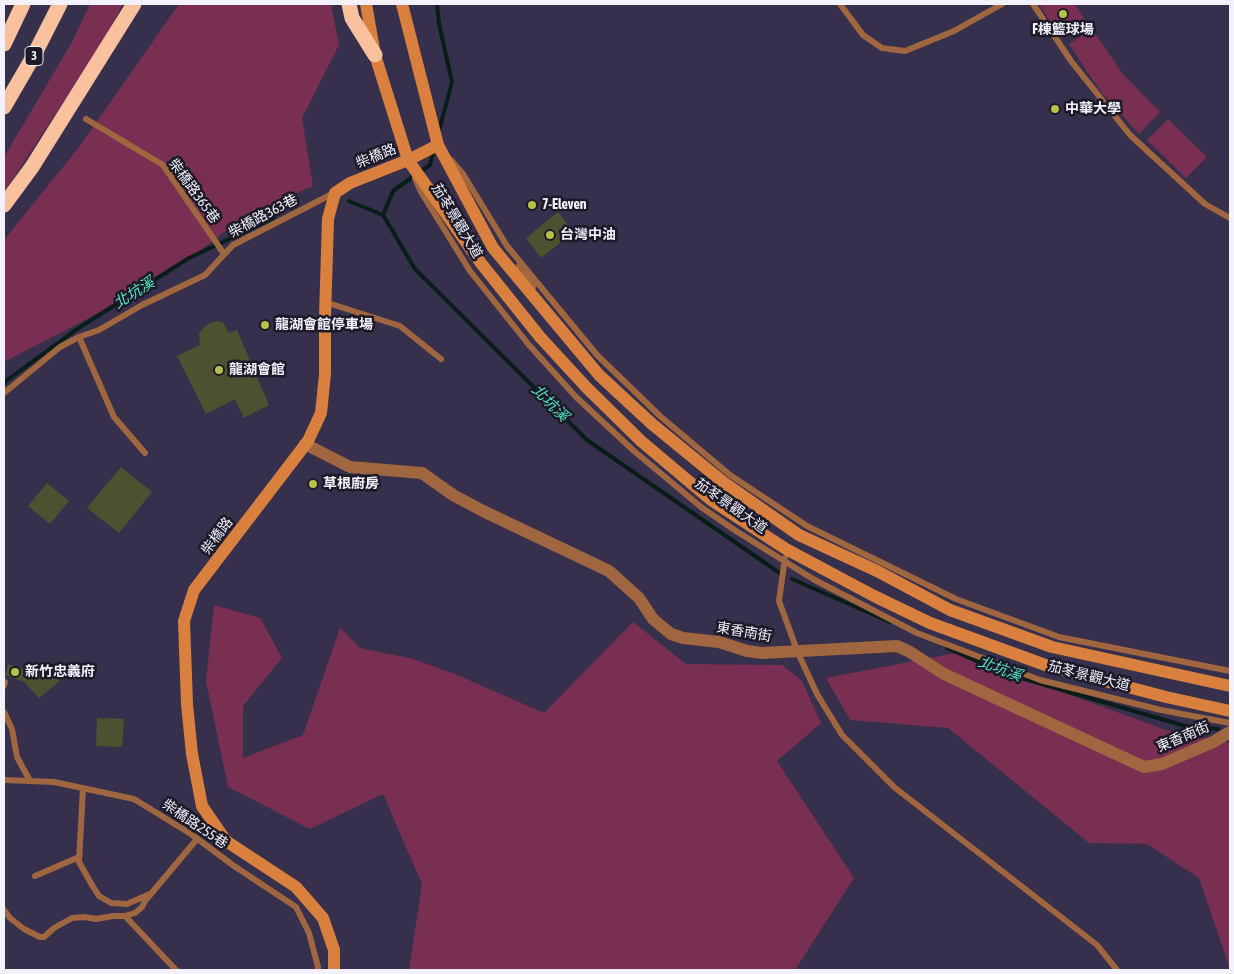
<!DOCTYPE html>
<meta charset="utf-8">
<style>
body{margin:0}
#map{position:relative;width:1234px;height:974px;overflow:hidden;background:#36304d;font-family:"Asap Condensed",sans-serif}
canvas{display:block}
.frame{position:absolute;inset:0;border:5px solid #f3f1fd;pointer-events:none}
</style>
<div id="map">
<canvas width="1234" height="974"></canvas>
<div class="frame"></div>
</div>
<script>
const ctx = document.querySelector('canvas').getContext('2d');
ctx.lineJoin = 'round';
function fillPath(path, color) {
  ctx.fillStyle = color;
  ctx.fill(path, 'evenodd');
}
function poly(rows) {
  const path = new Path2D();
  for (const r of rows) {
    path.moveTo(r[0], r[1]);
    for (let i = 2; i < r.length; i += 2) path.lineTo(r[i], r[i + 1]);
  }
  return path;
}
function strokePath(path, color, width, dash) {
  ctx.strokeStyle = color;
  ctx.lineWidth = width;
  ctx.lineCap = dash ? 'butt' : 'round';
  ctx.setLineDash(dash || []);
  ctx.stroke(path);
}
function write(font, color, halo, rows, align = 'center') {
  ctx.font = font + ' "Asap Condensed","Noto Sans TC",sans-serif';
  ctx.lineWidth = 5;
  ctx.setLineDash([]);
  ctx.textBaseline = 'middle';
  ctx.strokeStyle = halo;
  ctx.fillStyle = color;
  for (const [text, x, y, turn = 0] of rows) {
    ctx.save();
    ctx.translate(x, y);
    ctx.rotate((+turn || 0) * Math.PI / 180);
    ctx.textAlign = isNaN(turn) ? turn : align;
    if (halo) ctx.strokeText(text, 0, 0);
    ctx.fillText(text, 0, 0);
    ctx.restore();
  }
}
fillPath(poly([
 [90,4,123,4,101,45,4,192,4,157,72,42],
 [179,4,331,4,339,45,302,118,313,186,246,215,184,263,93,316,4,362,4,240,79,147],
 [1039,4,1075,4,1087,23,1061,38],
 [1092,29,1123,74,1160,112,1139,134,1101,92,1069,44],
 [1168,119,1207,157,1186,178,1147,140],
 [214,605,260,618,282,658,243,706,243,758,303,735,340,628,360,648,413,659,455,674,544,713,633,622,686,664,782,665,802,681,821,723,777,761,854,878,795,970,409,970,422,884,383,794,310,829,228,787,206,681],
 [955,653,1166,730,1230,743,1230,969,1199,878,1147,844,1089,843,948,728,850,720,826,678]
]), '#782f51');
strokePath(poly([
 [437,4,439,24,452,82,439,131],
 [420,172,430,165,434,150],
 [349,201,383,215,415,269,587,440,781,574],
 [383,215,393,191,414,176],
 [4,384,6,381,77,329,189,258,274,218],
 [792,579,890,622],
 [947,648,1001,672,1185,726,1218,729]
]), '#091d18', 4);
fillPath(poly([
 [558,212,574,232,541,258,526,238],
 [218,321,223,323,229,333,237,330,269,405,244,418,235,399,206,414,177,356,200,345,199,334,203,328,212,322],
 [121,467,152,492,119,533,87,508],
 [47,483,69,501,50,524,28,506],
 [44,662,60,681,39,698,24,682,5,675,8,664,32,672],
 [97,718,124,719,122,747,96,746]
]), '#4d5130');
strokePath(poly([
 [840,4,863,35,882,48,905,51,954,31,1002,4],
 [1033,4,1071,61,1130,135,1205,204,1230,218],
 [86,119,163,165,224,254],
 [451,160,463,174,507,246,597,355,660,416,730,475,807,526,956,599,1059,637,1230,671],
 [415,178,421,192,470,271,529,345,576,397,634,451,701,507,736,531,813,579,917,633,1040,680,1161,710,1230,723],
 [519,266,533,287],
 [325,302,400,326,441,359],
 [79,337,114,417,145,453],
 [4,393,60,347,79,337,99,330,142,305,205,275,233,245,334,193],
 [785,558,779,601,798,653,817,694,842,735,894,787,1097,945,1117,970],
 [4,686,5,682],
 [4,712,12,729,17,757,30,781],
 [4,780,54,782,134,799,191,834,234,866,296,907,309,933,318,967,318,970],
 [83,788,79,862,92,885,99,896,111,903,127,904,150,894],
 [35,876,79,857],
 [4,910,10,918,24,929,40,937,44,937,54,928,72,918,84,917,96,919,113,916,125,916,135,913,142,907,145,901,197,839],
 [125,916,176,970]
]), '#9f6640', 6);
strokePath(poly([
 [305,444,350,467,422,473,453,495,483,511,609,571,639,598,653,619,671,634,683,638,719,642,747,651,762,653,897,646,910,652,944,674,1144,767,1162,764,1213,742,1230,732]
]), '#9f6640', 12);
strokePath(poly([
 [366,4,375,55,408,160,480,262,540,337,586,387,641,441,711,500,786,549,874,596,930,623,1048,666,1166,697,1230,711],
 [402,4,438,145,493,248,599,375,652,424,723,482,799,535,877,571,950,610,1052,647,1230,686],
 [334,970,334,950,323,918,296,887,226,841,202,806,192,754,187,704,184,621,194,590,308,441,321,413,325,374,325,317,328,219,335,193,350,183,408,160,438,145]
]), '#da803f', 12);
strokePath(poly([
 [349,4,352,18,375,55],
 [4,44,23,4],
 [4,107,33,57,60,4],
 [4,205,32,167,134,4]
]), '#f9c19d', 15);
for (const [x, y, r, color] of [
 [1063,14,5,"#b7c148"],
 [1055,109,5,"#b7c148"],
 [532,205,5,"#b7c148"],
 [550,235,5,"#b7c148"],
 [265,325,5,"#b7c148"],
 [219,370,5,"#b7c148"],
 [313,484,5,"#b7c148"],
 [15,672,5,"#b7c148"]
]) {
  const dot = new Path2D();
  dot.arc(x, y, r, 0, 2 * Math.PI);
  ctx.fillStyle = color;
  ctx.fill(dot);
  strokePath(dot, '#1d1a28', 2);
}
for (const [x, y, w] of [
 [34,56,18]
]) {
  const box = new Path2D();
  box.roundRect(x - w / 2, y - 9.5, w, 19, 4);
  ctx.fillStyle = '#1d1a28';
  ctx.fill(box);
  strokePath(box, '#f3f1fd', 1);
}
write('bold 12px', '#f3f1fd', null, [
 ["3",34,56]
]);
write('bold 14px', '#f3f1fd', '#1d1a28', [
 ["F棟籃球場",1063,30,"center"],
 ["中華大學",1065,109],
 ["7-Eleven",542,205],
 ["台灣中油",560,235],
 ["龍湖會館停車場",275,325],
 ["龍湖會館",229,370],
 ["草根廚房",323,484],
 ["新竹忠義府",25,672]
], 'left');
write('14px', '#f3f1fd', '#1d1a28', [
 ["柴橋路",376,156,-22],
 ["柴橋路365巷",194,191,54],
 ["柴橋路363巷",263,216,-28],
 ["茄苳景觀大道",457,221,59],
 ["茄苳景觀大道",731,506,35],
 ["柴橋路",217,536,-53],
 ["東香南街",744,632,10],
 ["茄苳景觀大道",1089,676,14],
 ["東香南街",1183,737,-23],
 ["柴橋路255巷",195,824,34]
]);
write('italic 15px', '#50e7c3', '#1d1a28', [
 ["北坑溪",134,293,-32],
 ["北坑溪",550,403,45],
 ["北坑溪",1000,669,20]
]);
</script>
